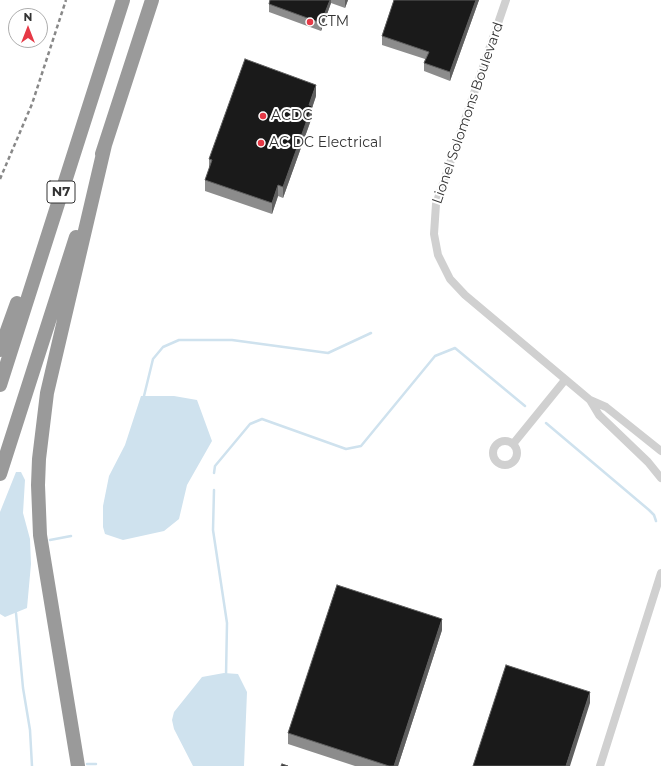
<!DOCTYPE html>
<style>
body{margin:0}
#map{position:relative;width:661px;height:766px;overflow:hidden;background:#fff;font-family:Montserrat,sans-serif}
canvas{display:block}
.north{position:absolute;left:8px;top:8px;width:40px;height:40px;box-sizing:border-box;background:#fff;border:1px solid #adadad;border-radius:50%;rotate:0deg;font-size:11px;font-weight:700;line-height:16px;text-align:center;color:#333}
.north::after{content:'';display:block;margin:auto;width:14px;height:18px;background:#e63946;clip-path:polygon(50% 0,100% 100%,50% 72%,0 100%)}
</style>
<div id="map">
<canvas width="661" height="766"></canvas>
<div class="north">N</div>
</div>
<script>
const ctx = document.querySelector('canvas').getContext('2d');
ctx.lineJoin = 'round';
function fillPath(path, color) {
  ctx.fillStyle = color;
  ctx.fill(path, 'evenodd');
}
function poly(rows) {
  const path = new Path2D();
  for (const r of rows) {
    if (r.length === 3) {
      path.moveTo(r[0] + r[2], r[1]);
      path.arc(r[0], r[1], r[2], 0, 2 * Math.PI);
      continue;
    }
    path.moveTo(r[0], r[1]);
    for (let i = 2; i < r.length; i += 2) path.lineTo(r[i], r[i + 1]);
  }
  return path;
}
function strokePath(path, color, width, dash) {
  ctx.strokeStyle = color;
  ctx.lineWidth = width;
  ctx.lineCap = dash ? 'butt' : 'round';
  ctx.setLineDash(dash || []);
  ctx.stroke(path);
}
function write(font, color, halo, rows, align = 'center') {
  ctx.font = font + ' Montserrat,sans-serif';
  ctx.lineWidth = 4;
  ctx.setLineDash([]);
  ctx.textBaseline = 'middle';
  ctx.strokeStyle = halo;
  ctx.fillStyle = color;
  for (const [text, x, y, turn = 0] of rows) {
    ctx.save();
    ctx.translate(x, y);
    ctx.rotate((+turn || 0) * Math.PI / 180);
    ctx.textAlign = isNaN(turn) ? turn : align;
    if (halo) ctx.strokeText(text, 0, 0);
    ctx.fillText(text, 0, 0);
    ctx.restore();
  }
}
fillPath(poly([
 [141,396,174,396,197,400,212,441,187,485,179,519,164,531,123,540,105,534,103,527,103,506,109,476,125,445],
 [16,472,21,472,25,480,23,513,30,539,31,564,27,608,5,617,0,614,0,512],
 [224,673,238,674,247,692,244,766,193,766,174,729,172,720,174,712,202,677]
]), '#cfe2ee');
strokePath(poly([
 [144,396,153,359,163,347,179,340,232,340,328,353,371,333],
 [546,423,649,510,654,515,656,521],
 [214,473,215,466,250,424,262,419,346,449,361,446,435,356,455,348,525,406],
 [214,490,213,530,227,623,226,676],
 [50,540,71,536],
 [16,613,23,688,30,730,32,766],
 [87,764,96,764]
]), '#cfe2ee', 2.5);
strokePath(poly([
 [506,0,436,204,434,234,438,255,450,279,465,295,590,400,599,415,648,462,661,478],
 [590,400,606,407,661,451],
 [505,453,12],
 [513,444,565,380],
 [600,766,661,573]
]), '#d0d0d0', 8);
strokePath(poly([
 [102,154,152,0],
 [0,350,17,303],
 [0,385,123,0],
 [0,474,76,237],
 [78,766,40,535,38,485,39,459,47,393,105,145]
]), '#9a9a9a', 14);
strokePath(poly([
 [0,179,32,104,66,0]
]), '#888', 2.5, [4, 3]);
fillPath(poly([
 [270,0,348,0,345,8,331,3,321,31,269,12,269,4],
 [394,0,479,0,450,81,424,71,424,63,425,59,382,45,382,36],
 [316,96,312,108,312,117,283,198,278,196,272,214,205,191,205,180,209,169,209,159],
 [442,630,398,766,355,766,288,744,288,733]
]), '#8c8c8c');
fillPath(poly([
 [330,0,331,0,331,3,321,31,321,23],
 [345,0,348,0,345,8],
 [476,0,479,0,450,81,450,72],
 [316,85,316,96,312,108,312,117,283,198,283,187,309,105],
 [278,185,278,196,272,214,272,203],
 [442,619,442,630,398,766,394,766],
 [590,692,590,703,570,766,566,766]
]), '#5f5f5f');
const building = poly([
 [270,0,330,0,321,23,269,4,270,0],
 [394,0,476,0,450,72,424,63,429,52,382,36,394,0],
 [245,59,316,85,309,105,312,106,283,187,278,185,272,203,205,180,212,160,209,159,245,59],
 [337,585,442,619,394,766,389,766,288,733,337,585],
 [506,665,590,692,566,766,473,766,506,665],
 [282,764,288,766,281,766,282,764]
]);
fillPath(building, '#1a1a1a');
strokePath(building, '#5f5f5f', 1);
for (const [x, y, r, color] of [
 [310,22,4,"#e63946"],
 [263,116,4,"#e63946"],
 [261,143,4,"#e63946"]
]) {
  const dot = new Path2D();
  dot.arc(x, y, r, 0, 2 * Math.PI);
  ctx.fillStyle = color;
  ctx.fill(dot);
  strokePath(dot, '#fff', 1.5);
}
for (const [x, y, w] of [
 [61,192,28]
]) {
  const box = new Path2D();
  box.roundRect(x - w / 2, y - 11, w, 22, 3);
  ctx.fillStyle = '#fff';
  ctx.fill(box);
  strokePath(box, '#333', 1);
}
write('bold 13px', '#333', null, [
 ["N7",61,192]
]);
write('14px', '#333', '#fff', [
 ["CTM",318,22],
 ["ACDC",271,116],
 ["AC DC Electrical",269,143]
], 'left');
write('14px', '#333', '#fff', [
 ["Lionel Solomons Boulevard",468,113,-71]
]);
</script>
